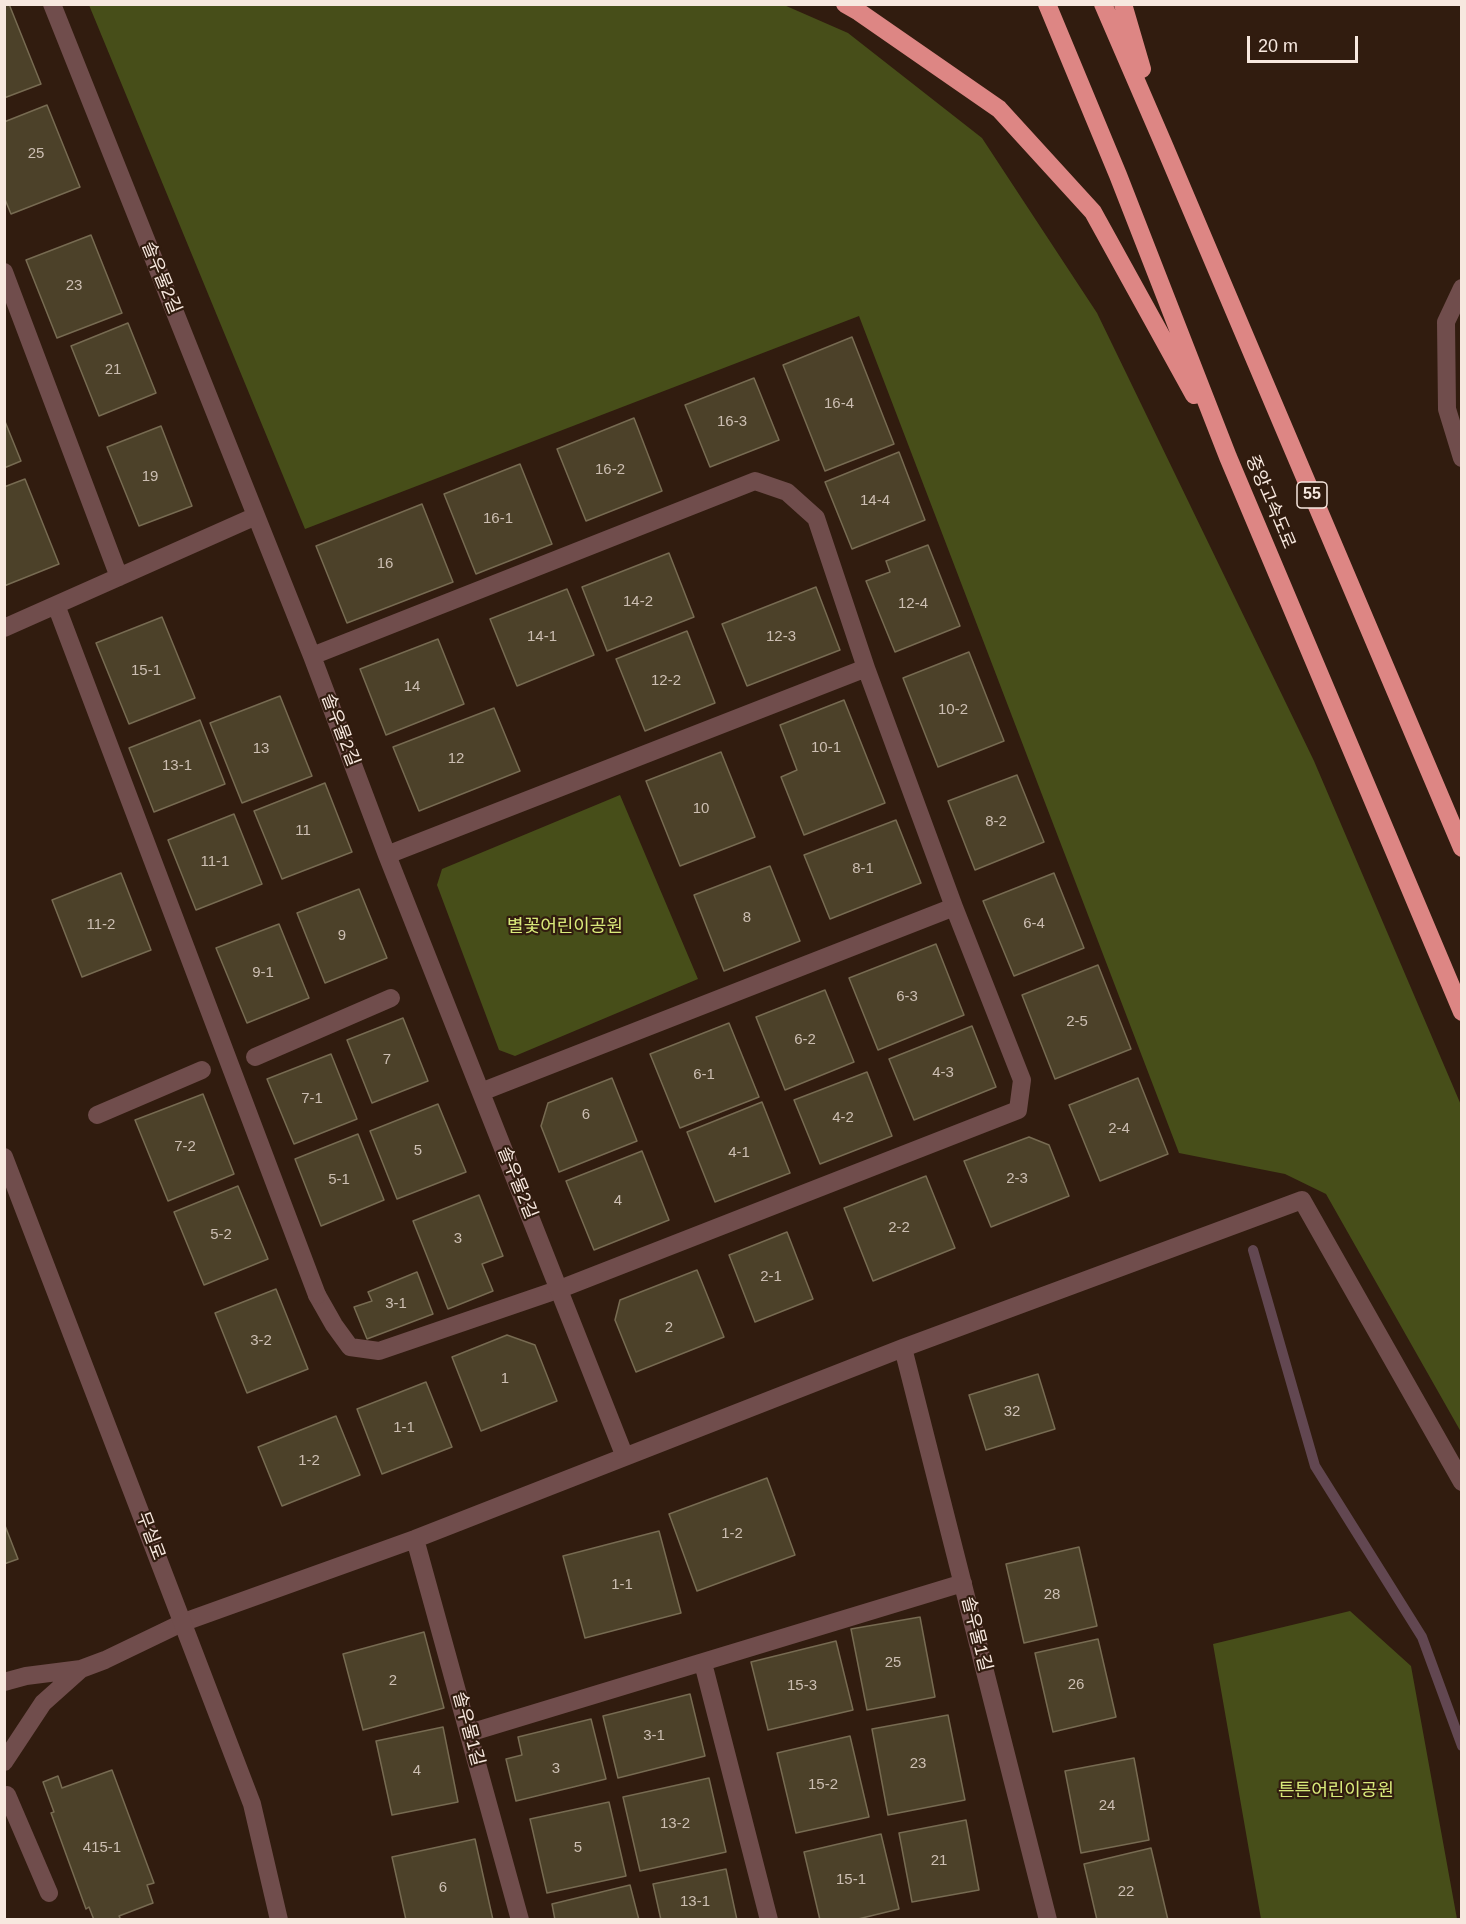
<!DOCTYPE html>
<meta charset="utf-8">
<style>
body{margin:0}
#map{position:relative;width:1466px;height:1924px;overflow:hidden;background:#311c0f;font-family:Arial,sans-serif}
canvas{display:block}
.frame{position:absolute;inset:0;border:6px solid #f7e8df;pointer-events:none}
.scale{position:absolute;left:1247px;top:36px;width:111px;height:27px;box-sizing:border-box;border:3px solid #f7e8df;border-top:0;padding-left:8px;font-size:18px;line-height:21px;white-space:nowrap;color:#f7e8df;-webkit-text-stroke:4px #311c0f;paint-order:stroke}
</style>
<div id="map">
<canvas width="1466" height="1924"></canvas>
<div class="frame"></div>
<div class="scale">20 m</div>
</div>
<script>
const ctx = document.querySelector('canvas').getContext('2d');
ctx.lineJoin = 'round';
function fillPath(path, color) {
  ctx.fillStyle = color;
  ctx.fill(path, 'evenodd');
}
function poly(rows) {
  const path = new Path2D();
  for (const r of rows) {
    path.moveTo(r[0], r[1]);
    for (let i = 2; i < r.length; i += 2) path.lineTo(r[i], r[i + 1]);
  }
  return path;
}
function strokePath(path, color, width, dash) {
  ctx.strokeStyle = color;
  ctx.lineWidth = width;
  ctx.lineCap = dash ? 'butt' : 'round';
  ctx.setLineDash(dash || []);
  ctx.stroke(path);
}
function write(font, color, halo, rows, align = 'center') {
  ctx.font = font + ' Arial,"Noto Sans KR",sans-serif';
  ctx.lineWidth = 4.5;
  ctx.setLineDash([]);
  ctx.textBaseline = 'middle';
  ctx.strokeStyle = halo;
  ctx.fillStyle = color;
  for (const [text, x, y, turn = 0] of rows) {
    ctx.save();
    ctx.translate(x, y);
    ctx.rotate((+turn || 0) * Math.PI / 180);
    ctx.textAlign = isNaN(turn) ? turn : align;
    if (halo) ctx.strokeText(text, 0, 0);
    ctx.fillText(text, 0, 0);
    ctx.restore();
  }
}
fillPath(poly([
 [89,5,784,5,848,33,982,138,1097,313,1314,761,1461,1105,1461,1432,1326,1194,1285,1174,1179,1153,859,316,305,529],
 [620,795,698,979,515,1056,499,1050,437,885,442,869],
 [1350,1611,1411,1666,1457,1919,1261,1919,1213,1644]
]), '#474e19');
strokePath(poly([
 [1253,1250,1315,1466,1422,1637,1462,1746]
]), '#624751', 10);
const building = poly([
 [9,4,41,84,4,98,4,5,9,4],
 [47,105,80,187,11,214,4,197,4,122,47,105],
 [91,235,122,313,57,338,26,260,91,235],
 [128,323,156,393,99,416,71,346,128,323],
 [852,337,894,444,825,471,783,365,852,337],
 [754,378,779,440,710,467,685,405,754,378],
 [634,418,662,491,586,521,557,449,634,418],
 [4,419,21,461,4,468,4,419],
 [161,426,192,506,139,526,107,447,161,426],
 [899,452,925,520,852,549,825,482,899,452],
 [520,464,552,544,476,574,444,494,520,464],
 [25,479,59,564,4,586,4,487,25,479],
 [422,504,453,582,347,623,316,546,422,504],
 [928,545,960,626,895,652,866,581,890,572,886,561,928,545],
 [669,553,694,617,607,651,582,587,669,553],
 [816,587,840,650,747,686,722,624,816,587],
 [567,589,594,655,517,686,490,619,567,589],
 [162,617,195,698,129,724,96,643,162,617],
 [687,631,715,703,645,731,616,659,687,631],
 [438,639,464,704,386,735,360,669,438,639],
 [969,652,1004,741,938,767,903,678,969,652],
 [280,696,312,776,242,803,210,723,280,696],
 [844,700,885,803,804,835,781,777,797,770,780,725,844,700],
 [494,708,520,771,419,811,393,747,494,708],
 [200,720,225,784,154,812,129,748,200,720],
 [721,752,755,837,680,866,646,781,721,752],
 [1017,775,1044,842,975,870,948,801,1017,775],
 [325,783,352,852,282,879,254,811,325,783],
 [234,814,262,884,196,910,168,840,234,814],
 [896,820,921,883,830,919,804,855,896,820],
 [770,866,800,941,724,971,694,895,770,866],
 [121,873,151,950,82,977,52,900,121,873],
 [1054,873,1084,948,1014,976,983,901,1054,873],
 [359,889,387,958,325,983,297,913,359,889],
 [279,924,309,998,247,1023,216,948,279,924],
 [936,944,964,1015,878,1050,849,978,936,944],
 [1098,965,1131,1049,1055,1079,1022,995,1098,965],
 [825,990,854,1062,785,1090,756,1017,825,990],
 [403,1018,428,1081,372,1103,347,1040,403,1018],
 [729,1023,759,1097,680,1128,650,1054,729,1023],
 [972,1026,996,1087,914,1120,889,1059,972,1026],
 [331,1054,357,1119,294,1144,267,1079,331,1054],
 [867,1072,892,1136,820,1164,794,1100,867,1072],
 [612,1078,637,1141,559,1172,541,1126,548,1103,612,1078],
 [1138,1078,1168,1154,1100,1181,1069,1105,1138,1078],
 [203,1094,234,1174,168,1201,135,1120,203,1094],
 [762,1102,790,1173,715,1202,687,1132,762,1102],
 [438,1104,466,1172,397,1199,370,1131,438,1104],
 [358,1134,384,1200,321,1226,295,1159,358,1134],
 [1029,1137,1049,1145,1069,1196,991,1227,964,1161,1029,1137],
 [642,1151,669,1220,594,1250,566,1181,642,1151],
 [926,1176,955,1248,873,1281,844,1208,926,1176],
 [238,1186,268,1259,204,1285,174,1212,238,1186],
 [479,1195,503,1256,482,1264,493,1291,448,1309,413,1221,479,1195],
 [787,1232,813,1299,755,1322,729,1255,787,1232],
 [697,1270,724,1337,636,1372,615,1320,620,1300,697,1270],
 [417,1272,433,1314,367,1339,354,1307,372,1301,368,1292,417,1272],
 [276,1289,308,1369,247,1393,215,1313,276,1289],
 [507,1335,535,1345,557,1401,481,1431,452,1357,507,1335],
 [1038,1374,1055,1429,986,1450,969,1395,1038,1374],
 [426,1382,452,1447,382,1474,357,1409,426,1382],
 [336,1416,360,1475,282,1506,258,1447,336,1416],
 [767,1478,795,1555,697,1591,669,1514,767,1478],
 [4,1523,18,1559,4,1564,4,1523],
 [659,1531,681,1613,585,1638,563,1556,659,1531],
 [1079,1547,1097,1626,1024,1643,1006,1564,1079,1547],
 [920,1617,935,1697,867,1710,851,1629,920,1617],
 [424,1632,444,1708,363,1730,343,1654,424,1632],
 [1098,1639,1116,1717,1053,1732,1035,1653,1098,1639],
 [836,1641,853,1710,768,1730,751,1662,836,1641],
 [690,1694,705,1756,618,1778,603,1716,690,1694],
 [948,1715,965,1800,888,1815,872,1729,948,1715],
 [591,1719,606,1779,516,1801,506,1759,522,1755,518,1737,591,1719],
 [443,1727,458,1802,392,1815,376,1741,443,1727],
 [850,1736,869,1817,796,1833,777,1753,850,1736],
 [1134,1758,1149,1840,1081,1853,1065,1771,1134,1758],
 [112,1770,154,1883,147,1885,153,1903,119,1916,121,1920,94,1920,89,1907,86,1909,51,1813,54,1812,43,1782,58,1776,62,1788,112,1770],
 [709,1778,726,1852,640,1871,623,1797,709,1778],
 [609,1802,626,1876,547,1893,530,1819,609,1802],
 [966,1820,979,1890,912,1902,899,1833,966,1820],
 [881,1834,899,1909,854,1920,820,1920,804,1852,881,1834],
 [475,1839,493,1920,406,1920,392,1857,475,1839],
 [1151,1848,1168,1920,1097,1920,1084,1864,1151,1848],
 [726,1869,737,1920,661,1920,653,1884,726,1869],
 [630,1885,639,1920,555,1920,552,1904,630,1885]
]);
fillPath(building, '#4c4129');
strokePath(building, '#776b52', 1.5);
strokePath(poly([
 [317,1295,334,1325,350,1347,379,1351,560,1289],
 [4,1682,26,1676,81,1669,105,1660,184,1622],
 [4,1762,43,1703,81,1669],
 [7,1795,49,1893]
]), '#704d4c', 18);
strokePath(poly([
 [255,1057,391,998],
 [97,1115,202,1070]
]), '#704d4c', 18);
strokePath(poly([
 [52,4,312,656,387,855,625,1457],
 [4,272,119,577],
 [1462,288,1446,322,1447,409,1462,458],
 [56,605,317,1295],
 [4,628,256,516],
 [312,656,755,481,787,492,816,518,866,668,954,907,1022,1080,1018,1110,560,1289],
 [387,855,866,668],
 [481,1092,954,907],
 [903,1348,1048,1920],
 [415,1539,520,1920],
 [184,1622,415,1539,903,1348,1302,1200,1462,1482],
 [703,1663,769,1920],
 [469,1733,963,1583]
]), '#704d4c', 18);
strokePath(poly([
 [4,1157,252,1804,279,1920]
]), '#704d4c', 18);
strokePath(poly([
 [845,4,859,12,999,109,1093,212,1194,395],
 [1047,4,1118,175,1228,457,1462,1012],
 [1103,4,1163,143,1462,848],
 [1123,4,1142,69]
]), '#dd8684', 18);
write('15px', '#ccbeb2', null, [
 ["25",36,154],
 ["23",74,286],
 ["21",113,370],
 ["16-4",839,404],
 ["16-3",732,422],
 ["16-2",610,470],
 ["19",150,477],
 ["14-4",875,501],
 ["16-1",498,519],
 ["16",385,564],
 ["14-2",638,602],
 ["12-4",913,604],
 ["14-1",542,637],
 ["12-3",781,637],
 ["15-1",146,671],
 ["12-2",666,681],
 ["14",412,687],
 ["10-2",953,710],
 ["10-1",826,748],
 ["13",261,749],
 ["12",456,759],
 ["13-1",177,766],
 ["10",701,809],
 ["8-2",996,822],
 ["11",303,831],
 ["11-1",215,862],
 ["8-1",863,869],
 ["8",747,918],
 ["6-4",1034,924],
 ["11-2",101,925],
 ["9",342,936],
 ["9-1",263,973],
 ["6-3",907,997],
 ["2-5",1077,1022],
 ["6-2",805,1040],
 ["7",387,1060],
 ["4-3",943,1073],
 ["6-1",704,1075],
 ["7-1",312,1099],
 ["6",586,1115],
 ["4-2",843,1118],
 ["2-4",1119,1129],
 ["7-2",185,1147],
 ["5",418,1151],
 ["4-1",739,1153],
 ["2-3",1017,1179],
 ["5-1",339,1180],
 ["4",618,1201],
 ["2-2",899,1228],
 ["5-2",221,1235],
 ["3",458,1239],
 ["2-1",771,1277],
 ["3-1",396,1304],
 ["2",669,1328],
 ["3-2",261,1341],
 ["1",505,1379],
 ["32",1012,1412],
 ["1-1",404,1428],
 ["1-2",309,1461],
 ["1-2",732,1534],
 ["1-1",622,1585],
 ["28",1052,1595],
 ["25",893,1663],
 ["2",393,1681],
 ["26",1076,1685],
 ["15-3",802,1686],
 ["3-1",654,1736],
 ["23",918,1764],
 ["3",556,1769],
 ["4",417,1771],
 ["15-2",823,1785],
 ["24",1107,1806],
 ["13-2",675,1824],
 ["415-1",102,1848],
 ["5",578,1848],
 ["21",939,1861],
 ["15-1",851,1880],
 ["6",443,1888],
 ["22",1126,1892],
 ["13-1",695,1902]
]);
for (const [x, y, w] of [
 [1312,495,30]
]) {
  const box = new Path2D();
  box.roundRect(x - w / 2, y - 13, w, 26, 4.5);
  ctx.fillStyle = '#311c0f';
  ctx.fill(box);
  strokePath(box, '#f7e8df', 1.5);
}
write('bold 16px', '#f7e8df', null, [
 ["55",1312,495]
]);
write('18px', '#f7e8df', '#311c0f', [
 ["솔우물2길",161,278,68],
 ["중앙고속도로",1270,502,67],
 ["솔우물2길",340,730,69],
 ["솔우물2길",517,1183,68],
 ["무실로",150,1536,69],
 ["솔우물1길",976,1634,76],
 ["솔우물1길",468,1729,75]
]);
write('18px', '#d9ea7a', '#311c0f', [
 ["별꽃어린이공원",565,927],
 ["튼튼어린이공원",1336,1791]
]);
</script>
